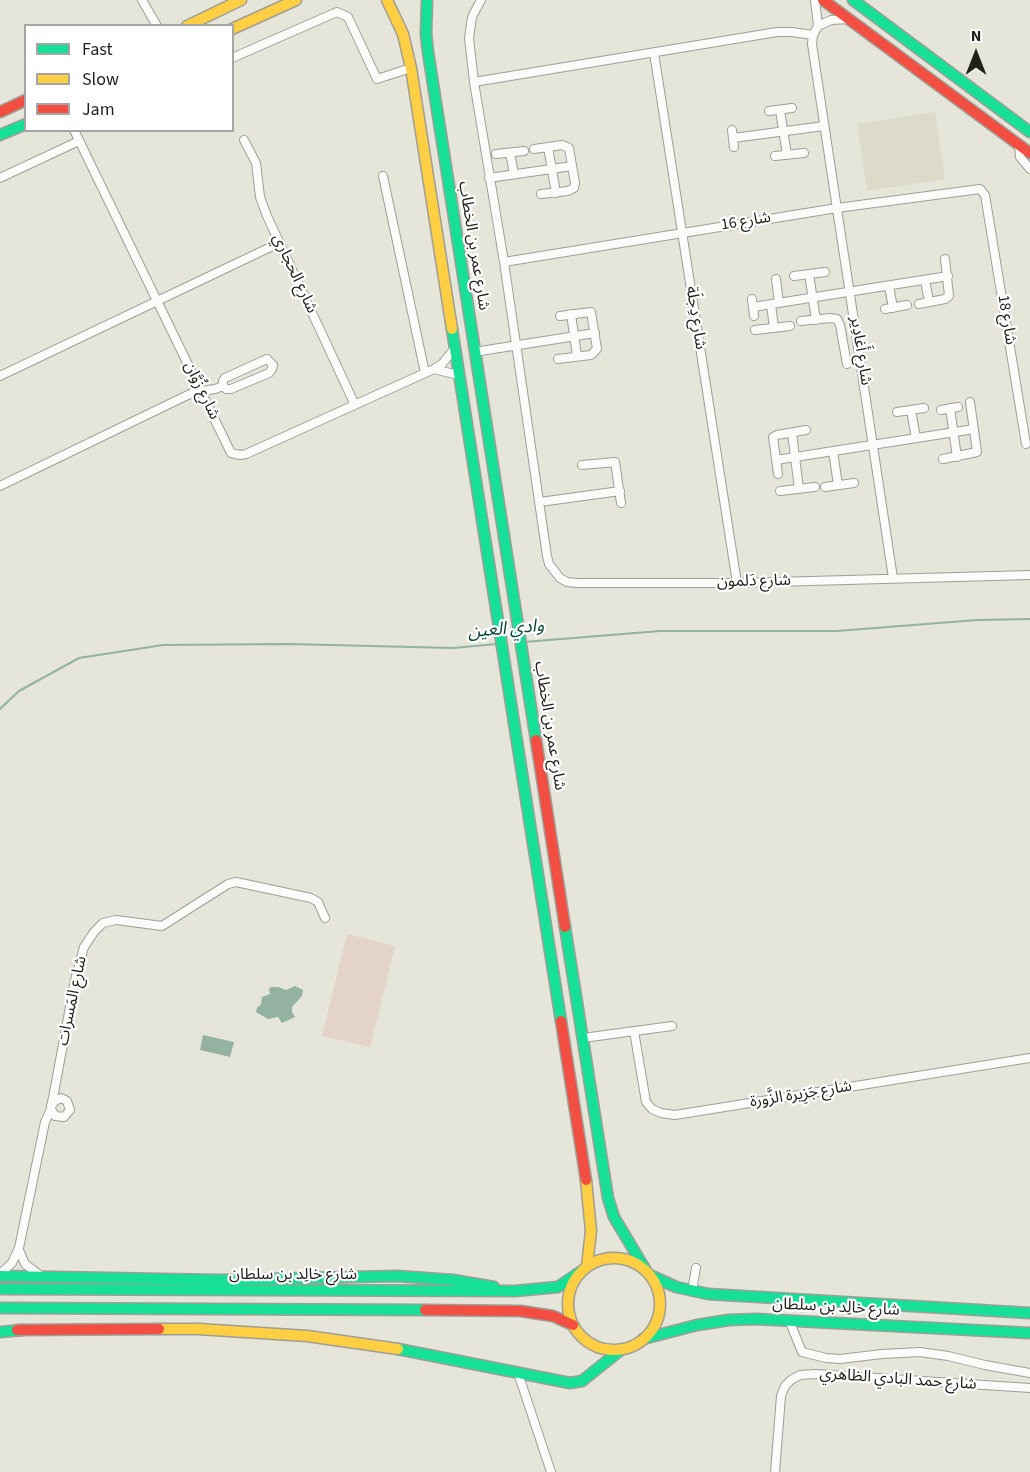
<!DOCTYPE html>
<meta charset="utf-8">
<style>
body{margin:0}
#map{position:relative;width:1030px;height:1472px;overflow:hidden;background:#e6e5da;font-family:"Source Sans 3",sans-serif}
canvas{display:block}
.legend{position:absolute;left:24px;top:24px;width:210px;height:108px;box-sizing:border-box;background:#fff;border:2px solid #a6a5a3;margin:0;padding:8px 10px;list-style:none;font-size:18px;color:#201f19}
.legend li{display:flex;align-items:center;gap:12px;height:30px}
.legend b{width:30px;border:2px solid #a6a5a3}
.north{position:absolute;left:946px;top:24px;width:60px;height:60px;-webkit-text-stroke:4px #fff;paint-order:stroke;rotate:0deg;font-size:16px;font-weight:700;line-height:24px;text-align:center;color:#201f19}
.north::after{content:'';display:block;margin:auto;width:21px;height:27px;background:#201f19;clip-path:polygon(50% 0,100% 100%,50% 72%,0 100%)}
</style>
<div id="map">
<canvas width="1030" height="1472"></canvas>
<ul class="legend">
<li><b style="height:8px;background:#16e098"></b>Fast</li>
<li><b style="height:8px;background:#ffcf43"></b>Slow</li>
<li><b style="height:8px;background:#f24e42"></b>Jam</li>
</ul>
<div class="north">N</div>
</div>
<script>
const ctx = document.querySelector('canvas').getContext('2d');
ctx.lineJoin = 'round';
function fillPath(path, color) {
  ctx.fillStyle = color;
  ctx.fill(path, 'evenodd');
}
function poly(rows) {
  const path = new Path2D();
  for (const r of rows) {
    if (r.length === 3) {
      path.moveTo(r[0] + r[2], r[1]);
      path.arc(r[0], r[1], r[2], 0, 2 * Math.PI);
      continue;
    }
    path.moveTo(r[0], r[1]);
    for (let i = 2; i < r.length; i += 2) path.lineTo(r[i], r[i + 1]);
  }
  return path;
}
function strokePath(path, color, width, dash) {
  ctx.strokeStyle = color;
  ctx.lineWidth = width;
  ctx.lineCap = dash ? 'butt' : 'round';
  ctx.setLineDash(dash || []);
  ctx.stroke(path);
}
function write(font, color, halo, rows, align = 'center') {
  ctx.font = font + ' "Source Sans 3","Noto Sans Arabic",sans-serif';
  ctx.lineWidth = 4.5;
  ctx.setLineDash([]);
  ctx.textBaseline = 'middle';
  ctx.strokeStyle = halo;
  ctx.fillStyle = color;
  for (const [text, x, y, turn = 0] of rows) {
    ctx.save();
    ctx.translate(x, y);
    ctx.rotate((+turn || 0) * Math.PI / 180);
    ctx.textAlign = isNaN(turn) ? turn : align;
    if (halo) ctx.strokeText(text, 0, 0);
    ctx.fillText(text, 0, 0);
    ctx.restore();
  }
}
fillPath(poly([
 [935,112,945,179,867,191,857,124]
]), '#dcdac8');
fillPath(poly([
 [347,934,395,946,370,1047,322,1036]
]), '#e4d3c8');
fillPath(poly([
 [295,986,303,990,302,996,292,1007,292,1012,295,1017,282,1023,278,1017,268,1019,256,1012,257,1008,261,1004,262,997,270,994,269,989,271,987,278,987,286,990],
 [203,1035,234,1042,230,1057,200,1050]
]), '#93b2a1');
strokePath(poly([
 [524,642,660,631,837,631,977,620,1030,619],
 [0,709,19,691,79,658,163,645,288,644,453,648,497,644]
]), '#93b2a1', 2);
const street = poly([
 [142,0,157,26],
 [481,0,472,17,469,38,474,82,504,262,547,556,549,564,560,578,567,582,577,583,737,583,1030,575],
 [815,0,818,26],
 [850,19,831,20,818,26,813,35,812,44,893,578],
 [654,53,737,583],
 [232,58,337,12,348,17,377,79,411,68],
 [474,82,777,32,792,32,813,35],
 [780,110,787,155],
 [769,111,792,108],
 [74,130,231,453,240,455,246,454,434,369,442,364,454,349],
 [732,130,734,147],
 [733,138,824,126],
 [244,140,256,163,260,197,267,216,355,405],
 [1019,145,1020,157,1030,169],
 [548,147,556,193],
 [534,149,562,145,569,148,575,183,574,188,568,191,541,194],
 [510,153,514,174],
 [496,154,524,151],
 [775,156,804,153],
 [383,176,425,373],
 [0,178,79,141],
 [489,178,572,166],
 [504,262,837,208,980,189,985,195,1026,444],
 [809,274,816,320],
 [794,276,825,272],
 [776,279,779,303],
 [925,280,929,302],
 [889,286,893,308],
 [752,299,754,316],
 [771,304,774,328],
 [919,304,945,299,949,296,945,259],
 [753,307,948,276],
 [885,309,907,305],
 [571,314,577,356],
 [801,321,830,318,837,319,840,325,847,364],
 [755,330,790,326],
 [474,352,595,333],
 [267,359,273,365,272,369,269,373,231,389,226,389,223,386,223,381,225,378,267,359],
 [558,359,591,355,597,349,591,312,560,316],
 [434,369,458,375],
 [0,376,279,243],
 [950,408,957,457],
 [911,410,916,438],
 [941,410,958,407],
 [897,412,924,408],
 [792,433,799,489],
 [833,451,838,485],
 [943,459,977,452,970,402],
 [776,460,974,429],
 [582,465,615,462,621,503],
 [778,474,773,437,777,435,806,430],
 [0,486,194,392,215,389,223,386],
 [825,487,854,483],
 [780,491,815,487],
 [540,502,620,491],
 [634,1031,646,1102,652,1109,661,1113,675,1115,1030,1058],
 [583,1038,672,1026],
 [51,1106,55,1101,61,1098,67,1101,70,1110,64,1117,55,1116,51,1109,51,1106,53,1098,75,980,84,947,94,932,103,923,116,920,162,926,228,884,236,882,311,898,318,902,325,918],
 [19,1250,25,1264,41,1276],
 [0,1274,12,1263,19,1248,45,1122,51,1109],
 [692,1291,696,1268],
 [789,1320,802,1352,826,1358,840,1359,882,1354,920,1352,948,1356,985,1365,1030,1373],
 [518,1373,551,1472],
 [775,1472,781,1396,785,1386,791,1380,800,1375,815,1374,1030,1388]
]);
const fast = poly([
 [427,0,426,34,428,52,536,740],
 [853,0,1030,132],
 [0,135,26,124],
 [452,329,561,1021],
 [565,927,608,1198,614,1217,645,1269],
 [0,1276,219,1280,397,1276,453,1280,494,1287],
 [652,1276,676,1287,708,1294,1030,1313],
 [0,1289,515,1291,558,1287,580,1272],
 [0,1308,425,1310],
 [0,1332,23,1330],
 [643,1339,697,1325,729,1320,756,1319,1030,1333],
 [398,1349,570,1383,582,1381,622,1349]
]);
const slow = poly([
 [387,0,403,34,411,68,452,329],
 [187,26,241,0],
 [232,29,296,0],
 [586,1180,591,1231,587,1266],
 [614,1304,46],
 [159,1329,198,1329,307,1336,398,1349]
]);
const jam = poly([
 [823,0,1030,153],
 [0,112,26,100],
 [536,740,565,927],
 [561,1021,586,1180],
 [425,1310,520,1311,553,1316,573,1325],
 [17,1330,159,1329]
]);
strokePath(street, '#9f9e96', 10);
strokePath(fast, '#9f9e96', 13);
strokePath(slow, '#9f9e96', 13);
strokePath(jam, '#9f9e96', 13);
strokePath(street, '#fbfbf9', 8);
strokePath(fast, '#16e098', 10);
strokePath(slow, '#ffcf43', 10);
strokePath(jam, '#f24e42', 10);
write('16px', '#201f19', '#fff', [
 ["شارع 16",746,222,-9],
 ["شارع عمر بن الخطاب",473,246,81],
 ["شارع الحجاري",294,274,65],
 ["شارع دِجلَة",695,318,81],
 ["شارع 18",1006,320,81],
 ["شارع أَغادِير",860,351,81],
 ["شارع زُوَّان",201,391,64],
 ["شارع دَلمون",754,582,-1],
 ["شارع عمر بن الخطاب",549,726,81],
 ["شارع المَسرات",73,1001,-78],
 ["شارع جَزِيرة الزَّورة",801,1095,-9],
 ["شارع خالِد بن سلطان",293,1275],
 ["شارع خالِد بن سلطان",836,1308,3],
 ["شارع حمد البادي الظاهري",898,1380,4]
]);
write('italic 18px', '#0c4a36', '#fff', [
 ["وادي العين",506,630,-5]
]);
</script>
